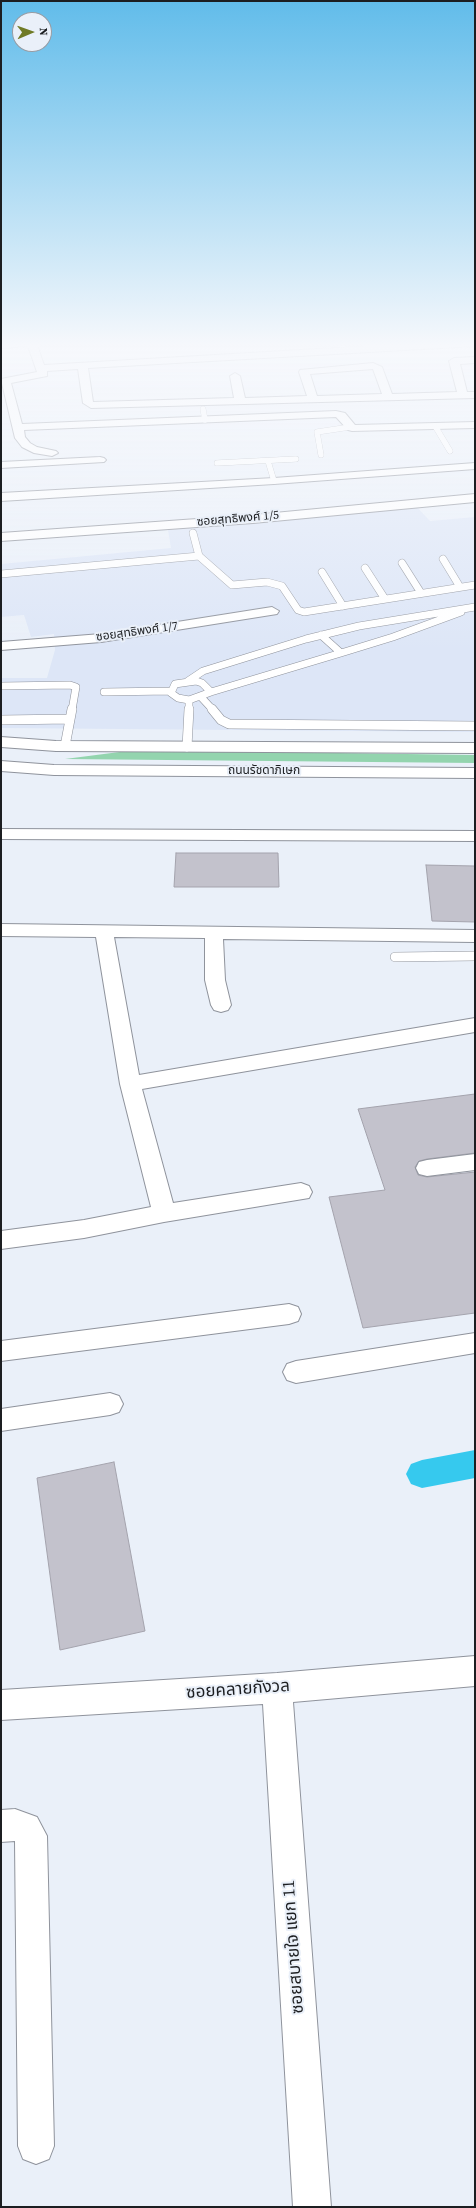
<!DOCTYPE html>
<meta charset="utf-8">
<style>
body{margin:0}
#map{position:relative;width:476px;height:2208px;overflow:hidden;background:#eaf0f9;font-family:"Source Serif 4",serif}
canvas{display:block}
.frame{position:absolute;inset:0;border:2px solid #1c1e21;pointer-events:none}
.north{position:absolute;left:12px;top:12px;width:40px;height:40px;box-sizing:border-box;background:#eaf0f9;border:1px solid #989ca3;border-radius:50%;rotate:88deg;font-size:11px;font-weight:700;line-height:16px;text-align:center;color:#1c1e21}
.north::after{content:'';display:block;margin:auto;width:14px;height:18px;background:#707b26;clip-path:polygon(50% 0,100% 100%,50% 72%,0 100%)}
</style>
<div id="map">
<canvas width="476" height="2208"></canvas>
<div class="frame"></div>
<div class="north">N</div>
</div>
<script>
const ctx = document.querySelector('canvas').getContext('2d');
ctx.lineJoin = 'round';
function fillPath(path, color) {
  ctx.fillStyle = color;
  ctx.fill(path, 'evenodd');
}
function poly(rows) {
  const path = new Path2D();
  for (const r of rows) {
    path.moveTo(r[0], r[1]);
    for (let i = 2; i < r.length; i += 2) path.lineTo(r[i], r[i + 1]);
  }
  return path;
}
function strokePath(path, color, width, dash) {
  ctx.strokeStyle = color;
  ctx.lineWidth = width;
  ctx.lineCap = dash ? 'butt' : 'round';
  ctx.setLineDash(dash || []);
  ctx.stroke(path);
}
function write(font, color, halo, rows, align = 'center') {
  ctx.font = font + ' "Source Serif 4","Noto Sans Thai",serif';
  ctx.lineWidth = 4;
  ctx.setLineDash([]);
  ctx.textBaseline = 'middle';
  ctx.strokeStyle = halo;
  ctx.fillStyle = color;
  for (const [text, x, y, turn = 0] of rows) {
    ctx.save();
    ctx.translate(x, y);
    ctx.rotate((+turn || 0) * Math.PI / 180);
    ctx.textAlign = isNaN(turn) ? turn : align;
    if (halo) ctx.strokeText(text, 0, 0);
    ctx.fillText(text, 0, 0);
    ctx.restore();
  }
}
fillPath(poly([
 [416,506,430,521,475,517,475,732,1,728,1,678,47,678,55,650,54,634,31,637,24,615,1,617,1,564,171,548,168,530]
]), '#dde6f7');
fillPath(poly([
 [135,750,475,755,475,763,65,759]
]), '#93d4ae');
fillPath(poly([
 [475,1450,475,1478,422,1488,411,1484,406,1474,411,1464,422,1460,475,1450]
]), '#36c9ee');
const building = poly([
 [176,853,278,853,279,887,174,887,176,853],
 [426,865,475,866,475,922,432,921,426,865],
 [475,1094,475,1153,427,1159,419,1161,415,1167,418,1175,427,1177,475,1172,475,1313,363,1328,329,1197,385,1190,358,1109,475,1094],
 [114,1462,145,1631,60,1650,37,1478,114,1462]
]);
fillPath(building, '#c3c2cc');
strokePath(building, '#a4a3ad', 1);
const serviceFar2 = poly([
 [203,409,205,420],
 [435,426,450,451],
 [321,455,317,432,350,427],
 [268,461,274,481],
 [217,463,296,459]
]);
const serviceFar1 = poly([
 [199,556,232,585,267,582,282,586,298,610,304,612,475,585],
 [443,559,460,587],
 [402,563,421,593],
 [365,568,385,599],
 [322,572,343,606],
 [1,574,199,556,193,533],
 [341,653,393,637,461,612],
 [188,681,203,671,306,639,359,626,475,607],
 [196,681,202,683,211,692,189,700,178,698,171,693,175,684,196,681],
 [1,686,70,685,76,687,72,710],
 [104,692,170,691],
 [211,692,341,653,321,635],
 [201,697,213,710],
 [189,710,189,700]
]);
const service = poly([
 [212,709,221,720,229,724,475,726],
 [1,720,70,719],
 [65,746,72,709],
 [187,747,189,709],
 [395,957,475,956]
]);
const minor = poly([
 [1,342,36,342,44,365,438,342,475,342,475,346,88,368,93,402,234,398,230,376,235,373,240,376,245,398,307,396,299,372,300,370,373,363,382,367,392,394,457,392,449,361,454,358,475,357,475,363,460,364,467,392,475,392,475,398,91,408,83,403,78,369,47,371,47,376,11,383,22,424,336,411,345,413,355,425,475,422,475,428,352,431,348,430,336,417,24,430,25,437,30,443,37,447,56,451,58,453,52,456,34,453,22,447,15,438,1,379,37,372,28,346,1,348,1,342],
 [373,369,382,394,317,396,310,374,373,369],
 [100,457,104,458,106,460,104,462,1,468,1,462,100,457],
 [475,463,475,469,274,484,1,501,1,493,274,478,475,463],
 [475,494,475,502,253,523,1,541,1,533,253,515,475,494],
 [272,607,279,611,277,614,101,642,1,650,1,642,101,634,272,607],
 [1,829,475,831,475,841,1,839,1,829],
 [1,924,475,930,475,942,223,939,225,980,231,1005,228,1010,221,1012,214,1010,211,1005,205,980,205,938,114,937,139,1075,475,1018,475,1032,142,1089,173,1203,301,1183,309,1186,312,1192,309,1198,164,1222,84,1238,1,1249,1,1231,84,1220,151,1207,120,1084,96,937,1,936,1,924],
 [475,1154,475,1170,427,1176,419,1174,416,1168,419,1162,427,1160,475,1154],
 [289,1304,298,1307,301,1314,298,1321,289,1324,1,1361,1,1341,289,1304],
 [475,1333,475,1353,296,1383,287,1380,283,1372,287,1364,296,1361,475,1333],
 [110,1393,119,1396,123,1404,119,1412,110,1415,1,1431,1,1409,110,1393],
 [475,1656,475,1686,293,1702,331,2207,293,2207,263,1704,1,1720,1,1690,277,1673,475,1656],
 [15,1809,37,1817,47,1836,54,2146,49,2159,36,2164,23,2159,18,2146,15,1841,1,1842,1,1810,15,1809]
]);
const primary = poly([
 [1,737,56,741,475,743,475,753,56,751,1,747,1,737],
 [1,761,54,765,475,768,475,778,54,775,1,771,1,761]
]);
strokePath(serviceFar2, '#8f939c', 6);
strokePath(serviceFar1, '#8f939c', 8);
strokePath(service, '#8f939c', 10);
strokePath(minor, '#8f939c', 2);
strokePath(primary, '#8f939c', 2);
strokePath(serviceFar2, '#fff', 5.5);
strokePath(serviceFar1, '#fff', 7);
strokePath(service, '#fff', 9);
fillPath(minor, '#fff');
fillPath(primary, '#fff');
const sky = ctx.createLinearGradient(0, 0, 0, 651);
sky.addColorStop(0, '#61bcea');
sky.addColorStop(0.53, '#f6f8fc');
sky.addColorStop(1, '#f6f8fc00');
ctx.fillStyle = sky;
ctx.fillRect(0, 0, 476, 651);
write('12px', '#1c1e21', '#eaf0f9', [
 ["ซอยสุทธิพงศ์ 1/5",238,519,-5],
 ["ซอยสุทธิพงศ์ 1/7",137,632,-8],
 ["ถนนรัชดาภิเษก",264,771]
]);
write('17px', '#1c1e21', '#eaf0f9', [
 ["ซอยคลายกังวล",238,1690,-4],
 ["ซอยสบายใจ แยก 11",294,1947,-94]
]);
</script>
